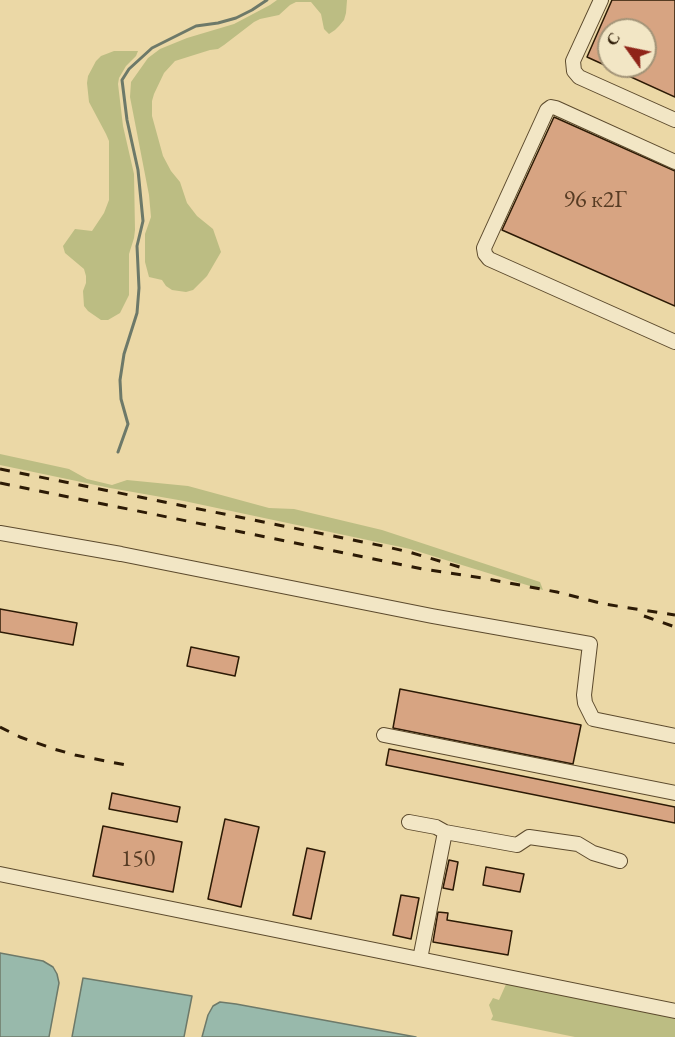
<!DOCTYPE html>
<meta charset="utf-8">
<style>
body{margin:0}
#map{position:relative;width:675px;height:1037px;overflow:hidden;background:#ebd8a6;font-family:"EB Garamond",serif}
canvas{display:block}
.north{position:absolute;left:597px;top:18px;width:60px;height:60px;box-sizing:border-box;background:#f2e6c5;border:2px solid #a39478;border-radius:50%;rotate:303deg;font-size:16px;font-weight:700;line-height:24px;text-align:center;color:#2c1a05}
.north::after{content:'';display:block;margin:auto;width:21px;height:27px;background:#8f2418;clip-path:polygon(50% 0,100% 100%,50% 72%,0 100%)}
</style>
<div id="map">
<canvas width="675" height="1037"></canvas>
<div class="north">С</div>
</div>
<script>
const ctx = document.querySelector('canvas').getContext('2d');
ctx.lineJoin = 'round';
function fillPath(path, color) {
  ctx.fillStyle = color;
  ctx.fill(path, 'evenodd');
}
function poly(rows) {
  const path = new Path2D();
  for (const r of rows) {
    path.moveTo(r[0], r[1]);
    for (let i = 2; i < r.length; i += 2) path.lineTo(r[i], r[i + 1]);
  }
  return path;
}
function strokePath(path, color, width, dash) {
  ctx.strokeStyle = color;
  ctx.lineWidth = width;
  ctx.lineCap = dash ? 'butt' : 'round';
  ctx.setLineDash(dash || []);
  ctx.stroke(path);
}
function write(font, color, halo, rows, align = 'center') {
  ctx.font = font + ' "EB Garamond",serif';
  ctx.lineWidth = 5;
  ctx.setLineDash([]);
  ctx.textBaseline = 'middle';
  ctx.strokeStyle = halo;
  ctx.fillStyle = color;
  for (const [text, x, y, turn = 0] of rows) {
    ctx.save();
    ctx.translate(x, y);
    ctx.rotate((+turn || 0) * Math.PI / 180);
    ctx.textAlign = isNaN(turn) ? turn : align;
    if (halo) ctx.strokeText(text, 0, 0);
    ctx.fillText(text, 0, 0);
    ctx.restore();
  }
}
fillPath(poly([
 [277,0,347,0,346,13,344,20,339,26,335,30,329,34,324,29,321,14,311,2,296,2,290,5,279,15,260,19,254,22,224,45,218,49,210,50,175,61,164,73,154,94,152,101,152,116,163,156,171,171,180,182,187,203,197,216,213,229,221,252,207,276,193,290,186,292,172,290,166,286,162,280,149,277,145,262,145,234,151,217,149,195,130,97,131,82,148,58,160,49,187,38,234,24,270,5],
 [114,51,138,51,136,56,126,66,119,78,118,84,123,126,134,174,135,230,134,238,129,254,129,295,120,313,108,320,101,320,88,311,84,306,83,291,86,283,86,276,84,269,65,253,63,246,75,229,92,231,104,213,109,200,109,141,106,134,89,102,87,83,88,76,96,61,101,56],
 [0,454,69,469,87,479,112,485,127,480,188,486,269,508,294,509,382,530,540,582,543,590,410,549,184,501,110,488,0,465],
 [507,982,675,1014,675,1037,575,1037,491,1020,493,1016,489,1005,493,998,499,1000]
]), '#bcbd83');
const water = poly([
 [0,953,43,961,53,967,57,974,59,983,49,1037,0,1037,0,953],
 [83,978,192,996,184,1037,72,1037,83,978],
 [220,1002,236,1004,416,1037,202,1037,208,1015,213,1006,220,1002]
]);
fillPath(water, '#98b9ab');
strokePath(water, '#6d7969', 1.5);
strokePath(poly([
 [118,452,128,424,121,399,120,380,124,354,137,313,139,288,137,246,143,221,138,170,127,120,122,80,129,69,152,48,196,26,218,23,236,18,252,10,267,0]
]), '#6d7969', 3);
const building = poly([
 [612,0,675,0,675,97,587,57,612,0],
 [609,30,645,30,645,66,609,66,609,30],
 [554,117,675,171,675,306,502,230,554,117],
 [0,609,77,623,73,645,0,632,0,609],
 [191,647,239,657,235,676,187,666,191,647],
 [400,689,581,725,573,764,393,728,400,689],
 [389,749,675,807,675,823,386,765,389,749],
 [112,793,180,807,177,822,109,809,112,793],
 [225,819,259,827,241,907,208,899,225,819],
 [103,826,182,842,173,892,93,876,103,826],
 [307,848,325,852,311,919,293,915,307,848],
 [449,860,458,862,453,890,443,888,449,860],
 [486,867,524,874,520,892,483,885,486,867],
 [401,895,419,898,411,939,393,935,401,895],
 [438,912,448,913,447,920,512,931,508,955,433,942,438,912]
]);
fillPath(building, '#d7a482');
strokePath(building, '#2c1a05', 1.5);
const minor = poly([
 [601,0,573,61,574,71,579,77,675,120],
 [675,162,556,108,551,107,547,110,484,248,485,254,489,259,675,342],
 [0,533,121,554,432,616,590,644,584,695,585,703,593,719,675,736],
 [384,735,675,793],
 [409,822,436,827,445,832,517,845,529,837,578,844,593,853,620,861],
 [0,874,675,1011],
 [420,959,445,832]
]);
strokePath(minor, '#5c4a2d', 16);
strokePath(minor, '#f2e6c5', 14);
strokePath(poly([
 [0,469,383,546,409,552,463,568],
 [0,483,423,569,482,578,557,592,604,604,675,615],
 [644,616,675,627],
 [0,727,20,737,54,749,75,755,131,766]
]), '#2c1a05', 3, [10, 10]);
write('24px', '#573c24', null, [
 ["96 к2Г",595,200],
 ["150",138,859]
]);
</script>
